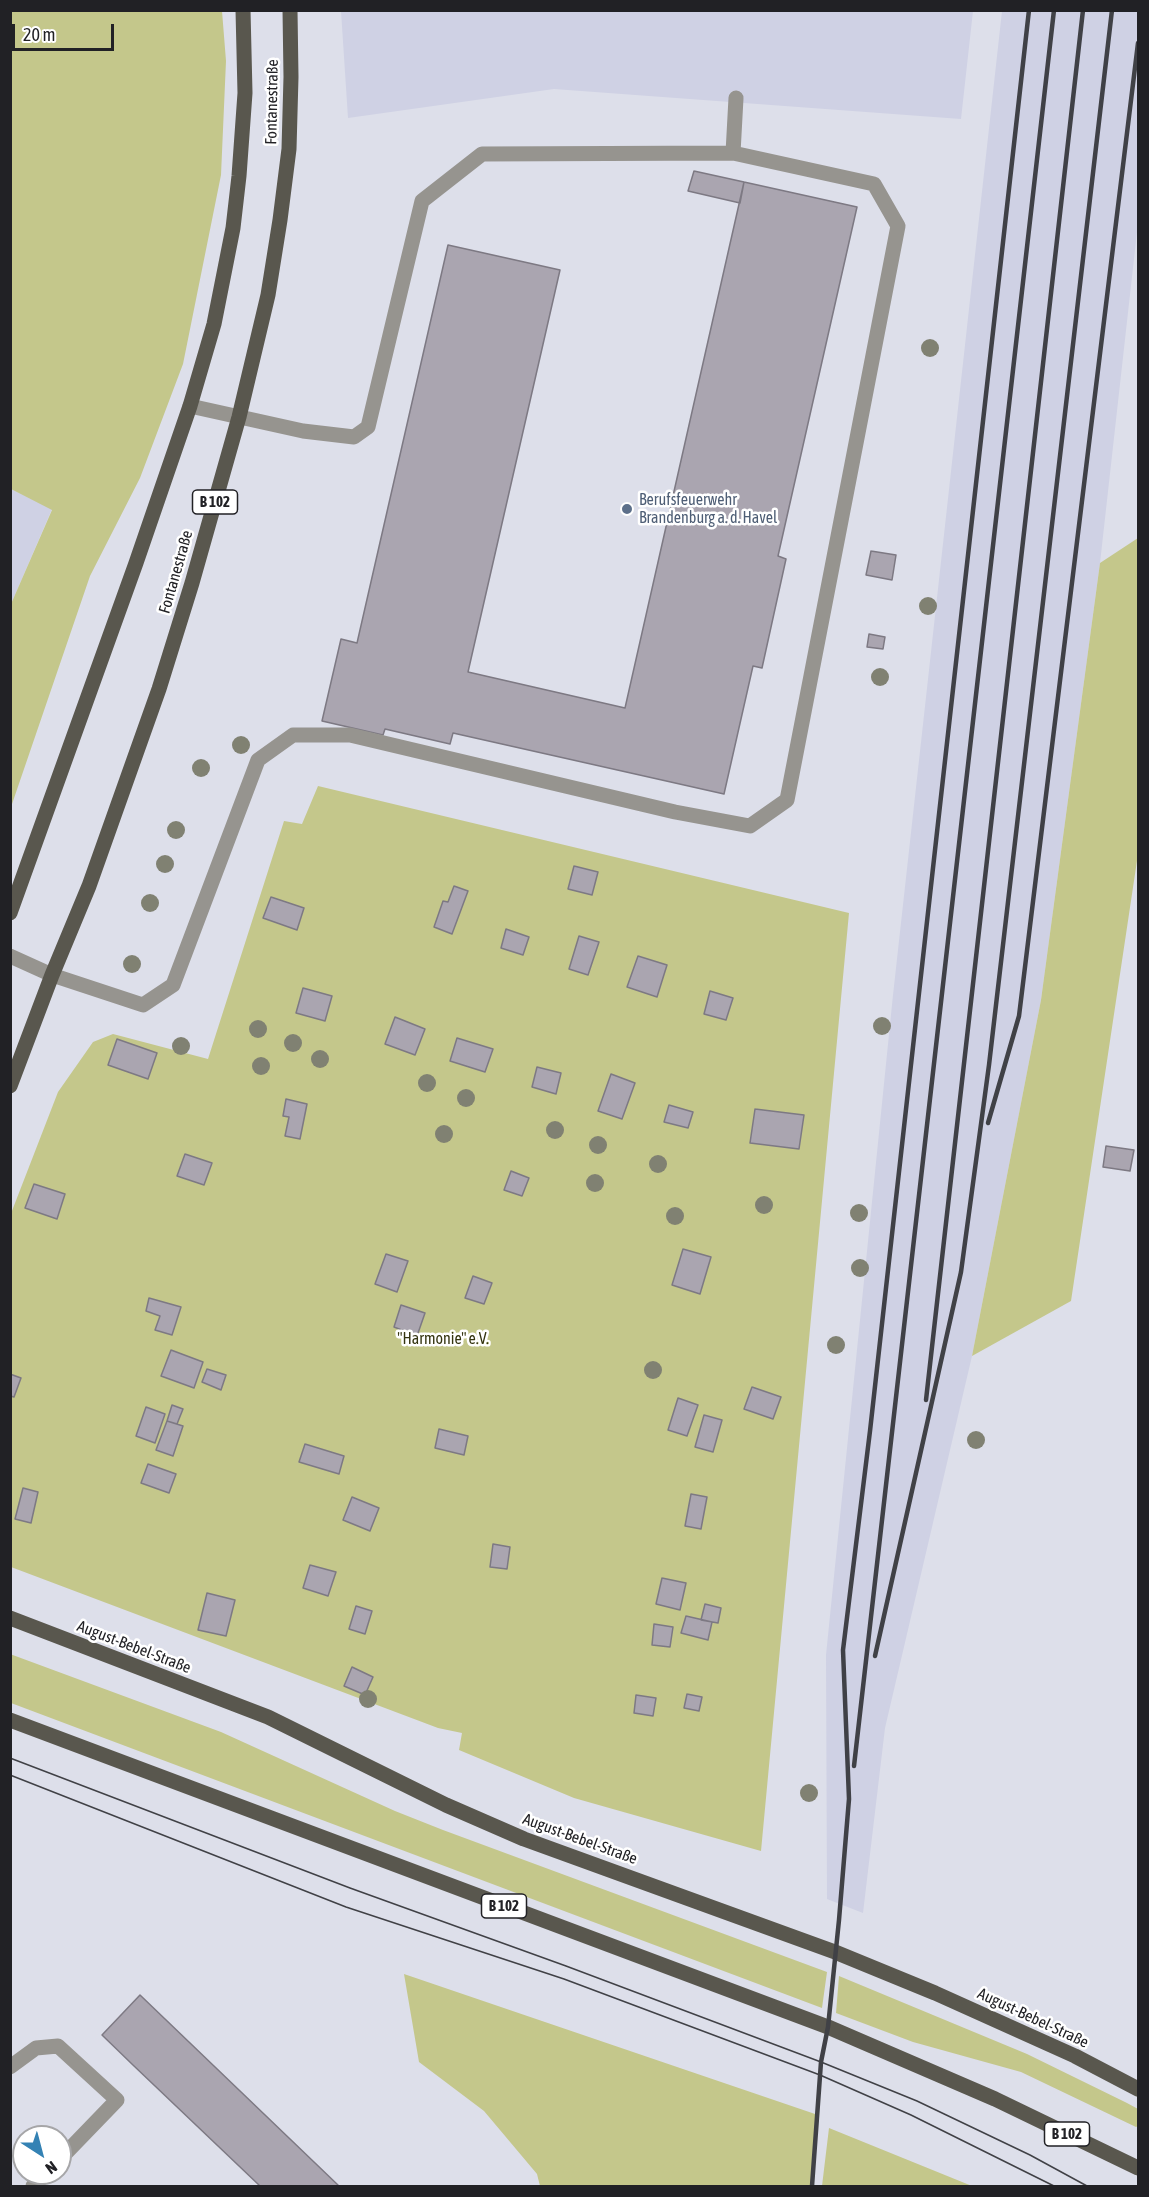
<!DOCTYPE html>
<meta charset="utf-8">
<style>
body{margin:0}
#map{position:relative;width:1149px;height:2197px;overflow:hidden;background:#dddfea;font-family:"Asap Condensed",sans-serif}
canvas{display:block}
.frame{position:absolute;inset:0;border:12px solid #212125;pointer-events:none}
.north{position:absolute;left:12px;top:2125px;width:60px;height:60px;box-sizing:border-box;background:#fff;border:2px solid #a6a6a8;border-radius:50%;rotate:144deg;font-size:16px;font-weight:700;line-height:24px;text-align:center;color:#212125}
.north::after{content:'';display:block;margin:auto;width:21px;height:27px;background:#3482b4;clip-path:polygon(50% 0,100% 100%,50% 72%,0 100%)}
.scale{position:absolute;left:12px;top:24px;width:102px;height:27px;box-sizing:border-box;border:3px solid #212125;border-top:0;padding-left:8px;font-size:18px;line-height:21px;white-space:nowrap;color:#212125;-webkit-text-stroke:4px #fff;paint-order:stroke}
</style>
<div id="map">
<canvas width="1149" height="2197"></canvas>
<div class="frame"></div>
<div class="north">N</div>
<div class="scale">20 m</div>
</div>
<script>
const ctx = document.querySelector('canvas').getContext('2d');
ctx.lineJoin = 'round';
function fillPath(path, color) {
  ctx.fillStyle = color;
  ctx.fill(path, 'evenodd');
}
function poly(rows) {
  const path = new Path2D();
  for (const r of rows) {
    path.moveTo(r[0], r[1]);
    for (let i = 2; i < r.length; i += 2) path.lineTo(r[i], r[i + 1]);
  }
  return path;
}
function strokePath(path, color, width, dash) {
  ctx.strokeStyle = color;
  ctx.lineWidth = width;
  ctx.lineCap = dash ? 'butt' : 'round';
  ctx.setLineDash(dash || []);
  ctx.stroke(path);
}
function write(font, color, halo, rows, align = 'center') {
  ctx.font = font + ' "Asap Condensed",sans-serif';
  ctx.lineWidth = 5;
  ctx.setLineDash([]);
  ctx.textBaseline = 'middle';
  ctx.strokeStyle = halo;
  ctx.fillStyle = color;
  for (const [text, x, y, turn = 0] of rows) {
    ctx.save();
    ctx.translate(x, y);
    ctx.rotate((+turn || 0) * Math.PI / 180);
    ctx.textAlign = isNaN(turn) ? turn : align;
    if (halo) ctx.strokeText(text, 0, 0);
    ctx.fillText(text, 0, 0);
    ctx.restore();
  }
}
fillPath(poly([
 [341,11,973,11,961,119,554,89,348,118],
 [1002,11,1138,11,1138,223,1100,563,1041,1000,972,1356,885,1728,863,1913,827,1899,826,1655,893,995],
 [11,489,52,509,11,604]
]), '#cfd1e4');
fillPath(poly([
 [10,11,222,11,226,61,221,175,183,364,140,478,90,576,11,807,11,604,52,510,11,489],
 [1138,538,1138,854,1071,1301,972,1356,1041,1000,1100,563],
 [318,786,849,913,761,1851,574,1798,459,1750,462,1733,438,1728,11,1567,10,1216,58,1092,93,1042,113,1034,208,1059,284,821,302,824],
 [10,1654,221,1732,395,1811,443,1830,827,1972,822,2008,11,1703],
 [404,1974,818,2115,812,2186,540,2186,537,2174,484,2111,419,2062],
 [839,1976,1027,2054,1127,2103,1138,2109,1138,2126,1136,2127,1021,2072,913,2042,836,2013],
 [829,2128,972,2186,822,2186]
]), '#c4c78b');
const building = poly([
 [694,171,744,182,740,203,688,191,694,171],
 [744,182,857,207,778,556,786,559,762,668,753,666,724,794,453,733,450,744,385,729,383,735,322,721,341,639,357,643,448,245,560,270,468,672,625,708,744,182],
 [871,551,896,555,892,580,866,575,871,551],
 [869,634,885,637,883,649,867,647,869,634],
 [574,866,598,872,592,895,568,889,574,866],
 [454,886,468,891,452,934,434,927,443,901,448,902,454,886],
 [271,897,304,908,297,930,263,918,271,897],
 [506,929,529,937,523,955,501,948,506,929],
 [579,936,599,942,588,975,569,969,579,936],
 [638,956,667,965,657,997,627,987,638,956],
 [303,988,332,996,325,1021,296,1013,303,988],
 [710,991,733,998,726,1020,704,1014,710,991],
 [395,1017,425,1029,415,1055,385,1044,395,1017],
 [457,1038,493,1049,485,1072,450,1061,457,1038],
 [117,1039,157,1053,148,1079,108,1065,117,1039],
 [537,1067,561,1073,556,1094,532,1087,537,1067],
 [611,1074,635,1083,622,1119,598,1111,611,1074],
 [286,1099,307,1104,300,1139,285,1136,289,1117,283,1116,286,1099],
 [669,1105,693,1112,688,1128,664,1122,669,1105],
 [755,1109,804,1115,799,1149,750,1143,755,1109],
 [1106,1146,1134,1150,1130,1171,1103,1167,1106,1146],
 [185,1154,212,1163,204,1185,177,1176,185,1154],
 [511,1171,529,1178,522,1196,504,1190,511,1171],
 [34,1184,65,1194,57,1219,25,1208,34,1184],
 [683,1249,711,1257,700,1294,672,1285,683,1249],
 [386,1254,408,1261,397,1292,375,1284,386,1254],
 [473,1276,492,1283,484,1304,465,1298,473,1276],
 [149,1298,181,1307,172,1335,155,1330,160,1316,146,1311,149,1298],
 [401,1305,425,1313,417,1336,394,1327,401,1305],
 [171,1350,203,1362,194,1388,161,1376,171,1350],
 [207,1369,226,1375,221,1390,202,1382,207,1369],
 [10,1374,21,1378,14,1397,10,1396,10,1374],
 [752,1387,781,1397,773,1419,744,1409,752,1387],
 [678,1398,698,1405,687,1436,668,1430,678,1398],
 [172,1405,183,1409,177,1424,167,1421,172,1405],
 [146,1407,165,1414,155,1443,136,1436,146,1407],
 [704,1415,722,1420,713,1452,695,1447,704,1415],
 [167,1421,183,1426,173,1456,156,1450,167,1421],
 [439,1429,468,1436,464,1455,435,1448,439,1429],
 [305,1444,344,1456,339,1474,299,1462,305,1444],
 [148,1464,176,1474,169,1493,141,1483,148,1464],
 [23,1488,38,1492,31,1523,15,1519,23,1488],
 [691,1494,707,1497,701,1529,685,1526,691,1494],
 [352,1497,379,1508,370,1531,343,1520,352,1497],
 [493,1544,510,1547,507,1569,490,1567,493,1544],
 [310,1565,336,1572,328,1596,303,1588,310,1565],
 [662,1578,686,1583,680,1610,656,1604,662,1578],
 [207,1593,235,1600,226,1636,198,1630,207,1593],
 [705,1604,721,1608,718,1623,701,1620,705,1604],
 [356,1606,372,1611,365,1634,349,1629,356,1606],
 [686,1616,712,1622,708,1640,681,1633,686,1616],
 [654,1624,673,1627,670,1647,652,1645,654,1624],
 [352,1667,373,1677,365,1695,344,1686,352,1667],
 [687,1694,702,1697,699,1711,684,1708,687,1694],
 [636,1695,656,1698,653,1716,634,1713,636,1695],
 [140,1995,339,2186,260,2186,134,2066,102,2035,140,1995]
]);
fillPath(building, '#aaa5b0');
strokePath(building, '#7d7983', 1.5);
strokePath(poly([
 [190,406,303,431,354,437,368,427,422,201,482,154,733,153],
 [52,975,143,1005,173,985,258,760,293,735,350,735,675,812,750,826,787,800,898,226,874,184,733,153,736,98]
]), '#96948f', 15);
strokePath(poly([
 [10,956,52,975],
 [10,2067,36,2048,58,2046,117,2100,60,2159],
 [33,2186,47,2173]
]), '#96948f', 15);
strokePath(poly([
 [10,913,136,563,190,406,214,324,233,228,239,176,245,93,243,10],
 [10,1086,52,975,89,886,159,689,192,583,239,417,268,295,280,220,289,149,291,77,290,10],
 [10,1618,268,1717,446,1805,524,1839,835,1952,935,1993,1075,2056,1138,2089],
 [10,1720,828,2027,995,2099,1138,2168]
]), '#59574e', 15);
strokePath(poly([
 [10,1758,350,1888,566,1966,821,2062,917,2101,1030,2155,1087,2186],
 [10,1775,346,1907,564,1979,820,2075,911,2115,1054,2186]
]), '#404146', 1.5);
strokePath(poly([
 [988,1123,1019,1016,1138,43],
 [926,1400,1083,10],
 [875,1656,961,1272,989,1065,1112,10],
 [854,1766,1054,10],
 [812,2186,821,2062,828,2027,839,1920,849,1799,843,1650,870,1431,1029,10]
]), '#404146', 4.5);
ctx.fillStyle = '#808172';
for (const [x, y] of [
 [930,348],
 [928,606],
 [880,677],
 [241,745],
 [201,768],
 [176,830],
 [165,864],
 [150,903],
 [132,964],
 [882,1026],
 [258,1029],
 [293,1043],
 [181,1046],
 [320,1059],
 [261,1066],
 [427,1083],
 [466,1098],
 [555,1130],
 [444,1134],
 [598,1145],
 [658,1164],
 [595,1183],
 [764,1205],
 [859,1213],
 [675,1216],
 [860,1268],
 [836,1345],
 [653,1370],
 [976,1440],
 [368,1699],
 [809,1793]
]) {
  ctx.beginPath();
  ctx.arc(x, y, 9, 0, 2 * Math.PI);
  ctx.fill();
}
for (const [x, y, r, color] of [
 [627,509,6,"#5c6f8a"]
]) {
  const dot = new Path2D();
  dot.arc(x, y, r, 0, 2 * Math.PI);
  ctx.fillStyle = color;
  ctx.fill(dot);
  strokePath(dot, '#fff', 2);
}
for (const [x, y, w] of [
 [215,502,45],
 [504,1906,45],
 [1067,2134,45]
]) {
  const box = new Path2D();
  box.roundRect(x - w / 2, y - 12, w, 24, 4.5);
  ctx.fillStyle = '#fff';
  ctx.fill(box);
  strokePath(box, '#212125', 1.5);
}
write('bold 15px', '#212125', null, [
 ["B 102",215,502],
 ["B 102",504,1906],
 ["B 102",1067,2134]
]);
write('16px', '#212125', '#fff', [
 ["Fontanestraße",272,102,-89],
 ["Fontanestraße",176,572,-74],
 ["August-Bebel-Straße",134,1647,21],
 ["August-Bebel-Straße",580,1839,20],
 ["August-Bebel-Straße",1033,2018,25]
]);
write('16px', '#4e5e75', '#fff', [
 ["Berufsfeuerwehr",639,500],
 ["Brandenburg a. d. Havel",639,518]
], 'left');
write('16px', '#343410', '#fff', [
 ["\"Harmonie\" e.V.",443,1339]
]);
</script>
